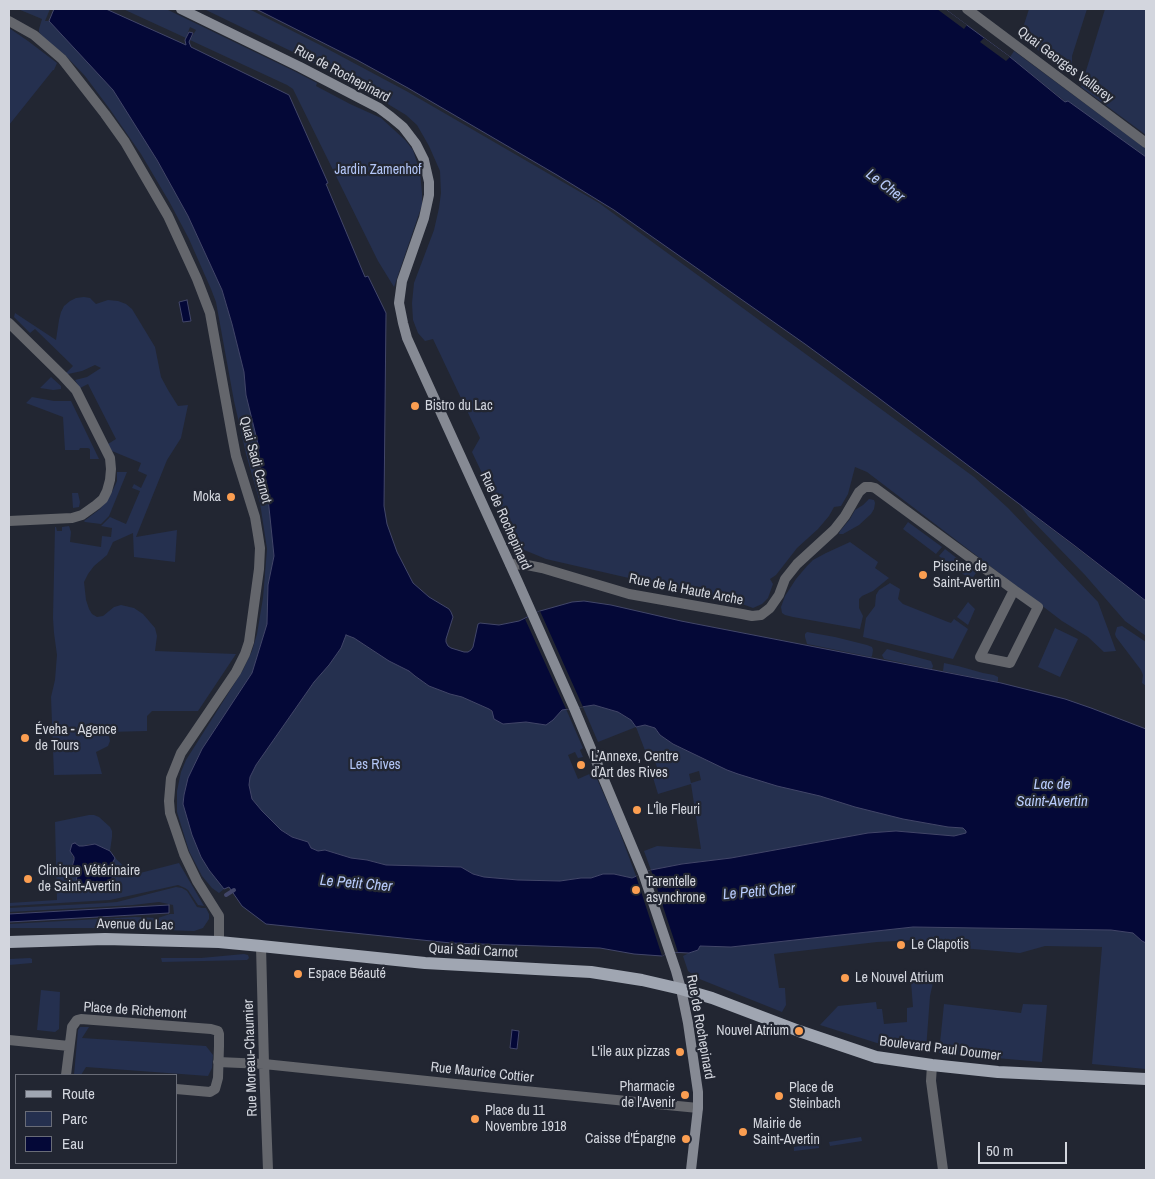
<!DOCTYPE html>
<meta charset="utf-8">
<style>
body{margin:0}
#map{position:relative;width:1155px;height:1179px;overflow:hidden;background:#222632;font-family:"Archivo Narrow",sans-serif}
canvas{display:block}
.frame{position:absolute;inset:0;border:10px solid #d3d6de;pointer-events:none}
.legend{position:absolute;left:15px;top:1074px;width:162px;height:90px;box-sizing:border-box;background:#222632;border:1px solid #696c77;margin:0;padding:6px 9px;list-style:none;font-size:15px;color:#d3d6de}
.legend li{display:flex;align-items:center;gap:10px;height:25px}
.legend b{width:25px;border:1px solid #696c77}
.scale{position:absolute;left:978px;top:1142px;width:89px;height:22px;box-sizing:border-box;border:2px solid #d3d6de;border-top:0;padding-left:6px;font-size:15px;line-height:18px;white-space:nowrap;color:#d3d6de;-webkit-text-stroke:4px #222632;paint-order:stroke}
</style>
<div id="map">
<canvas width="1155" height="1179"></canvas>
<div class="frame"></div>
<ul class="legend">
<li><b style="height:6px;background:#a0a6b2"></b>Route</li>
<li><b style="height:14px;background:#25304f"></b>Parc</li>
<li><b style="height:14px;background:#040837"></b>Eau</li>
</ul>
<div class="scale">50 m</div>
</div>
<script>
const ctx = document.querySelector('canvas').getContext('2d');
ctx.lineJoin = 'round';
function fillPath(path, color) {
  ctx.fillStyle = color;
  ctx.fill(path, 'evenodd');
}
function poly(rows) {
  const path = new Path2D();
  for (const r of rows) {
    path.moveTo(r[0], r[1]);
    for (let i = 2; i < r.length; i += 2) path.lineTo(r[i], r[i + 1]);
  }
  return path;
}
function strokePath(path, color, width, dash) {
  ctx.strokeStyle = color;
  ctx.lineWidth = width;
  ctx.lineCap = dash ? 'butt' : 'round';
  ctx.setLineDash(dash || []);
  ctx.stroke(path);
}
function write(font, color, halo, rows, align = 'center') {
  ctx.font = font + ' "Archivo Narrow",sans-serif';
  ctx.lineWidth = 4.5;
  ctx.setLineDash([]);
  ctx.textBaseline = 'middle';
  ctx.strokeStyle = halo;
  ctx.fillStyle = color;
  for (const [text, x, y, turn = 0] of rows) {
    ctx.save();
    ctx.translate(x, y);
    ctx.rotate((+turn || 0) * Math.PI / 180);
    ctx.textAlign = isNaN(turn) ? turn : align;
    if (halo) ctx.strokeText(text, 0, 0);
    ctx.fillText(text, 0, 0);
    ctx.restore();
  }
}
fillPath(poly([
 [18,9,50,9,45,21,49,21,54,26,113,90,146,141,188,216,222,290,232,324,244,372,246,395,266,480,270,517,274,556,268,585,267,624,252,673,202,749,188,778,184,795,183,804,192,835,201,857,209,870,224,889,219,893,212,888,202,876,189,851,177,812,177,791,181,772,186,760,243,670,252,651,257,634,263,598,267,549,260,503,246,454,234,401,216,302,211,289,189,239,170,203,141,154,109,108,85,76,65,55,44,38,39,32,39,29,42,19],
 [123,9,166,9,294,71,317,83,316,86,350,104,381,118,405,140,413,150,420,172,422,193,422,205,394,287,378,261,293,89,287,85,190,40,196,30,190,27,186,38],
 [204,9,248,9,253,11,322,46,408,92,599,203,974,477,1008,508,1098,602,1116,651,1104,652,1088,637,1062,621,867,472,855,467,848,494,841,506,834,507,829,516,818,529,797,548,776,575,770,579,773,584,768,598,762,604,753,608,742,604,546,559,517,547,472,452,480,438,433,339,425,341,418,333,413,320,412,303,414,283,434,230,439,208,441,193,440,171,429,146,417,125,406,115,368,92,295,53],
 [1029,9,1087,9,1072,56,1072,75,1020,37],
 [1105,9,1146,9,1146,135,1081,87],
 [9,28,28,41,57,63,54,70,53,70,9,125],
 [1014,51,1146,149,1146,157,1068,101,1066,102,1010,57],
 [84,297,90,298,96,304,108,300,118,301,126,304,132,309,155,347,161,377,168,390,178,406,188,405,181,438,167,460,136,537,177,530,175,562,134,557,133,533,113,542,107,555,94,566,88,574,84,582,86,600,89,609,92,614,97,617,103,616,114,607,121,605,134,608,143,614,155,628,157,636,155,651,236,654,198,711,152,711,147,716,147,731,108,732,110,741,108,746,96,752,102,774,54,775,51,697,55,680,57,655,54,633,53,618,55,527,56,527,57,531,62,531,62,527,69,526,71,532,70,542,101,547,102,536,111,537,112,528,101,526,110,517,126,524,140,491,132,488,134,484,141,488,147,475,138,471,141,463,112,451,108,444,116,439,88,384,80,388,75,380,87,377,101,368,95,365,82,371,68,374,66,373,73,366,35,329,30,333,14,317,15,313,56,340,59,320,61,312,64,306,70,301,76,298],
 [51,377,61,386,61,389,53,390,40,388],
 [32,397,54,401,71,401,99,459,90,459,90,449,88,448,80,448,79,450,65,450,63,417,26,403],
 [117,472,127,472,109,516,101,524,85,522,84,521,100,509,111,494,117,481],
 [72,493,78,493,80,502,79,507,73,508],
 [869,499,874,500,875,503,874,509,871,514,859,525,843,534,839,534,840,531,850,519,855,510,863,505],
 [1020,505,1146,601,1146,636,1125,621,1085,575,1028,516],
 [908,522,942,547,936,554,903,529],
 [850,542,878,562,875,568,889,578,873,591,862,596,859,599,859,608,863,616,860,629,793,617,785,615,782,613,781,607,785,596,796,579,807,566,813,560,826,553],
 [945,549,976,573,971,580,939,556],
 [890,583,900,589,898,599,903,604,948,622,951,623,954,619,968,629,953,659,863,637,866,618,875,606,876,595,879,590],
 [968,602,975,609,968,625,957,617],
 [1122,626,1146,642,1146,686,1142,683,1143,675,1141,670,1116,637,1115,634,1117,627],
 [1055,628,1078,639,1060,677,1038,667],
 [807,632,835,637,867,645,872,647,873,650,872,656,871,657,807,644,805,637,805,634],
 [346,635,354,638,389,661,409,671,415,676,429,686,450,694,462,697,489,709,503,724,526,722,546,725,562,710,566,709,583,748,580,750,583,757,578,758,575,752,568,755,578,779,594,772,616,822,636,876,632,878,614,874,603,874,591,878,581,878,560,881,518,880,484,877,473,874,461,867,386,865,367,860,351,858,325,850,318,851,311,848,308,842,292,837,281,830,262,811,252,799,249,785,250,777,256,765,314,682,329,665,341,648],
 [887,649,931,661,933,666,932,669,884,659,882,655],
 [944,663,958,666,983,673,994,675,998,677,998,681,997,682,943,671],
 [594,705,618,712,631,720,636,727,645,725,655,728,660,735,673,744,727,770,820,796,855,807,903,819,948,827,963,828,966,831,966,833,954,836,896,831,868,833,731,858,682,864,651,870,644,851,657,846,701,849,691,784,658,794,651,771,657,767,655,762,654,762,650,752,646,753,636,727,598,742,583,707],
 [699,771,701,780,691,783,689,774],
 [89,815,94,815,99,817,110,827,112,831,112,837,110,851,99,846,89,844,83,846,79,846,75,843,72,855,74,860,72,865,77,876,76,883,85,886,116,868,112,864,115,858,128,870,140,873,179,863,204,906,198,905,188,890,185,888,178,885,110,900,9,906,9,903,57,900,55,822],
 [176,887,182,888,187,891,197,907,202,908,206,908,209,914,209,919,203,928,194,931,106,928,9,928,9,924,135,917,158,918,170,914,174,914,173,905,159,902,133,905,9,912,9,908,105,903,117,902],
 [913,927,1111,930,1133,933,1142,941,1146,943,1146,1069,1092,1064,1102,947,1045,946,1020,953,950,947,917,940,877,942,774,954,779,988,785,988,786,1005,782,1012,697,978,688,971,683,956,689,953,698,950,700,946,731,947],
 [244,954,248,955,249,958,247,960,162,962,161,958,201,958],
 [30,958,32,959,32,963,9,965,9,959],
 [935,974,930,996,926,1050,880,1044,820,1025,838,1006,876,1002,877,1009,882,1009,884,1024,907,1022,907,1008,913,1007,911,982,914,981,914,978],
 [41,990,60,992,59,1029,55,1032,37,1030],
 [944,1004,1021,1013,1023,1004,1047,1005,1042,1062,939,1053],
 [80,1027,89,1027,82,1038,206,1046,213,1055,212,1068,208,1076,86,1067,81,1075,74,1075,78,1030],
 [861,1137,862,1141,830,1146,829,1142],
 [819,1143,819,1148,794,1151,794,1147]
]), '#25304f');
const water = poly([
 [54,9,106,9,186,45,185,40,189,32,193,33,189,42,191,47,289,95,328,183,326,184,365,277,368,276,386,313,384,506,387,524,397,552,413,583,429,597,449,609,451,612,453,617,446,639,446,642,448,646,451,648,464,652,468,652,471,650,473,647,478,624,480,623,499,625,519,621,540,611,572,602,584,601,611,605,681,621,1001,683,1065,699,1091,708,1146,729,1146,943,1142,941,1133,933,1111,930,913,927,731,947,700,946,698,950,689,953,669,952,662,956,634,954,600,948,451,943,266,924,242,906,229,887,224,889,209,870,201,857,192,835,183,804,184,795,188,778,202,749,252,673,267,624,268,585,274,556,270,517,266,480,261,476,258,444,246,395,244,372,232,324,222,290,188,216,157,160,113,90,49,21,54,9],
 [346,635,354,638,389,661,409,671,415,676,429,686,450,694,462,697,489,709,492,711,494,719,503,724,526,722,546,725,553,720,562,710,594,705,618,712,631,720,636,727,645,725,655,728,660,735,673,744,727,770,738,774,777,786,820,796,855,807,903,819,948,827,963,828,966,831,966,833,954,836,896,831,868,833,731,858,682,864,651,870,632,878,614,874,603,874,591,878,581,878,560,881,518,880,484,877,473,874,461,867,386,865,367,860,351,858,325,850,318,851,311,848,308,842,292,837,281,830,262,811,252,799,249,785,250,777,256,765,314,682,329,665,341,648,346,635],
 [256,9,945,9,1010,57,1065,102,1068,101,1146,157,1146,601,1075,546,876,396,805,344,614,210,557,175,408,88,357,60,256,9],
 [187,300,191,321,183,322,179,302,187,300],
 [75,843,79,846,83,846,95,844,110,851,115,858,112,864,116,868,115,873,110,881,102,885,85,886,76,883,77,876,74,874,72,867,74,860,74,857,70,851,72,844,75,843],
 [169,905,169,913,9,922,9,914,169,905],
 [512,1030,519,1031,517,1049,510,1048,512,1030]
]);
fillPath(water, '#040837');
strokePath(water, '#424669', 1);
fillPath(poly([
 [937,9,945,9,967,25,964,29],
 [984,38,1010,57,1006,61,980,42],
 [540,611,583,707,566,709,525,619],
 [651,870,678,952,669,952,662,956,636,876]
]), '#222632');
strokePath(poly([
 [226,895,234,890]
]), '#424669', 4);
strokePath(poly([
 [967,9,1146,143],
 [9,21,34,35,62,59,105,114,125,142,168,216,197,279,210,313,232,435,236,456,255,517,258,535,260,548,259,569,249,642,245,654,236,672,181,753,171,778,169,801,170,813,184,854,197,881,219,916,219,942],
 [9,323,63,376,76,390,110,458,111,469,110,480,107,491,103,499,96,505,82,515,72,518,9,521],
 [510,564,527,565,542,568,629,594,742,614,752,616,761,615,770,608,779,595,785,579,797,564,834,530,845,516,859,492,865,487,871,487,875,488,1014,590],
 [1014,590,1038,607,1010,663,980,657,1014,590],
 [261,946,264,1064,268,1170],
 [9,1040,69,1046],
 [218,1062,264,1064,494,1088,698,1108],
 [932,1065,931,1081,943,1170],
 [66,1075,72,1027,77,1020,81,1019,211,1029,218,1031,219,1034,219,1046,218,1078,215,1089,210,1092,176,1089]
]), '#64666c', 10);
strokePath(poly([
 [181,9,300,67,379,108,391,117,403,127,416,144,424,160,429,182,429,195,424,218,402,281,399,303,403,323,407,338,416,358,518,582,574,708,643,873,676,971,681,989,688,1023,698,1092,698,1108,691,1170]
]), '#868a94', 10);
strokePath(poly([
 [9,942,105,939,219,942,261,946,425,963,591,972,642,980,681,989,712,998,799,1031,876,1057,932,1065,998,1072,1146,1079]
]), '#a0a6b2', 12);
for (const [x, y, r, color] of [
 [415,406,5,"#fb9e51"],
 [231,497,5,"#fb9e51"],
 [923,575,5,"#fb9e51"],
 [25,738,5,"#fb9e51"],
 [581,765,5,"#fb9e51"],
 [637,810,5,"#fb9e51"],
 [28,879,5,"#fb9e51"],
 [636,890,5,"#fb9e51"],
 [901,945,5,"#fb9e51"],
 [298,974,5,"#fb9e51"],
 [845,978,5,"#fb9e51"],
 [799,1031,5,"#fb9e51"],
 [680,1052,5,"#fb9e51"],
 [685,1095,5,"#fb9e51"],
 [779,1096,5,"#fb9e51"],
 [475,1119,5,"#fb9e51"],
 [743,1132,5,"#fb9e51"],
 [686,1139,5,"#fb9e51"]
]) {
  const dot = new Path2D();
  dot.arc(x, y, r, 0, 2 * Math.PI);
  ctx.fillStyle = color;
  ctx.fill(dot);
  strokePath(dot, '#222632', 2);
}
write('14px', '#d3d6de', '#222632', [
 ["Quai Georges Vallerey",1065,65,37],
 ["Rue de Rochepinard",342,74,28],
 ["Quai Sadi Carnot",255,460,75],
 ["Rue de Rochepinard",505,521,66],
 ["Rue de la Haute Arche",686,590,11],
 ["Avenue du Lac",135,925,1],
 ["Quai Sadi Carnot",473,951,3],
 ["Place de Richemont",135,1011,4],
 ["Rue de Rochepinard",700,1027,80],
 ["Boulevard Paul Doumer",940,1049,7],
 ["Rue Moreau-Chaumier",251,1058,-92],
 ["Rue Maurice Cottier",482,1073,6]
]);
write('14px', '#b3c6f7', '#222632', [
 ["Jardin Zamenhof",378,170],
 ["Les Rives",375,765]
]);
write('14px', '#d3d6de', '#222632', [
 ["Bistro du Lac",425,406],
 ["Moka",221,497,"right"],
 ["Piscine de",933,567],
 ["Saint-Avertin",933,583],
 ["Éveha - Agence",35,730],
 ["de Tours",35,746],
 ["LʼAnnexe, Centre",591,757],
 ["dʼArt des Rives",591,773],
 ["L'Île Fleuri",647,810],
 ["Clinique Vétérinaire",38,871],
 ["de Saint-Avertin",38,887],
 ["Tarentelle",646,882],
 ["asynchrone",646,898],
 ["Le Clapotis",911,945],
 ["Espace Béauté",308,974],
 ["Le Nouvel Atrium",855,978],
 ["Nouvel Atrium",789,1031,"right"],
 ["L'ile aux pizzas",670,1052,"right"],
 ["Pharmacie",675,1087,"right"],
 ["de l'Avenir",675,1103,"right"],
 ["Place de",789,1088],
 ["Steinbach",789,1104],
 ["Place du 11",485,1111],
 ["Novembre 1918",485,1127],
 ["Mairie de",753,1124],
 ["Saint-Avertin",753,1140],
 ["Caisse d'Épargne",676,1139,"right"]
], 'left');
write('italic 15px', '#b8cbfc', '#222632', [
 ["Le Cher",885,186,37],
 ["Lac de",1052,785],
 ["Saint-Avertin",1052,802],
 ["Le Petit Cher",356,884,5],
 ["Le Petit Cher",759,892,-5]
]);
</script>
